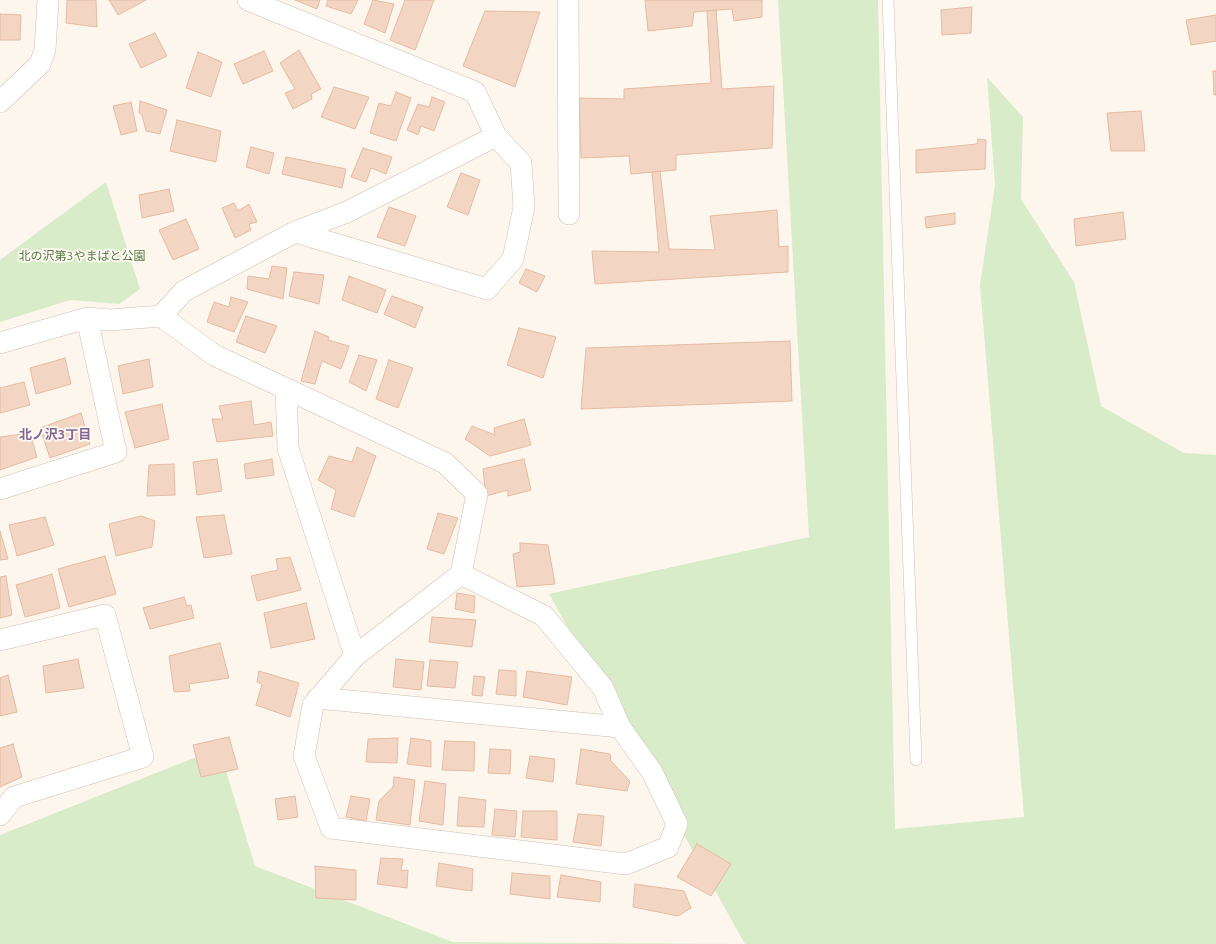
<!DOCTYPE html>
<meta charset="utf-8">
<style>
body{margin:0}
canvas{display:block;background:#fdf6ec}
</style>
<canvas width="1216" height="944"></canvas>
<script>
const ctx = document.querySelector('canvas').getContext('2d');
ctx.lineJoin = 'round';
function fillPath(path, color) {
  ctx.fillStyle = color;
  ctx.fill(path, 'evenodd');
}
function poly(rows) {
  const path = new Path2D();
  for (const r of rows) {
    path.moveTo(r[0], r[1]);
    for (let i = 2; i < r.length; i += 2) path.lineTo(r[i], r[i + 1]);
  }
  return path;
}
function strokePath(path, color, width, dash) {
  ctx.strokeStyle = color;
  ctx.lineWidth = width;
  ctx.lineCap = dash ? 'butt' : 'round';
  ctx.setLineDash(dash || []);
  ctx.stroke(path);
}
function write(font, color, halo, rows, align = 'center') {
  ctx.font = font + ' Ubuntu,"Noto Sans JP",sans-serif';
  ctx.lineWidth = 3.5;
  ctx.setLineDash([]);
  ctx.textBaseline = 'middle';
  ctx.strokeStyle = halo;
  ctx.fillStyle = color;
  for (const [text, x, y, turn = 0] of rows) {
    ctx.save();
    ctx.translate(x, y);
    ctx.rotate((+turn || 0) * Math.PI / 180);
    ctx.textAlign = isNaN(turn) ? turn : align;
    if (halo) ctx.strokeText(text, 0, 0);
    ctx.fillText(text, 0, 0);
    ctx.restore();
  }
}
fillPath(poly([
 [778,0,878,0,895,829,1024,817,980,285,995,185,987,77,1023,117,1021,199,1074,282,1101,406,1184,453,1216,455,1216,944,0,944,0,835,219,748,255,866,453,942,745,944,549,594,809,537],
 [106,182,140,289,119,304,70,300,0,322,0,260]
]), '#d8ecc9');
const building = poly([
 [67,0,96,0,97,27,66,23,67,0],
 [109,0,146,0,118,15,109,0],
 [295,0,320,0,317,9,295,0],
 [328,0,358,0,351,14,326,6,328,0],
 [373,0,394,4,385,33,364,24,373,0],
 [405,0,434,0,415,50,390,40,405,0],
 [645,0,762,0,762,17,734,21,732,9,694,12,692,26,648,31,645,0],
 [972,7,971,33,942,35,941,10,972,7],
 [716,10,722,89,774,86,772,148,676,155,676,170,631,174,629,156,581,158,579,98,624,99,624,89,711,83,707,11,716,10],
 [485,11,540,12,515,87,463,66,485,11],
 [0,14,21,15,20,40,0,40,0,14],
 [1216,15,1216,41,1191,45,1186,20,1216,15],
 [155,33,167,56,141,68,129,44,155,33],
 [299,50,321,89,311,94,312,99,293,109,285,93,295,89,280,63,299,50],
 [264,51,273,71,243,84,234,64,264,51],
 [198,52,222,62,211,97,186,88,198,52],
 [1213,71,1216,71,1216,95,1214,95,1213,71],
 [334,87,369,97,355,129,321,117,334,87],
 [396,92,411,98,396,141,370,133,379,103,391,106,396,92],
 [432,97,445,102,434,131,421,126,418,135,407,130,418,104,429,107,432,97],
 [140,101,167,110,160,134,146,131,142,115,139,113,140,101],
 [131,102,137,131,121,135,113,106,131,102],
 [1141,111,1145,151,1111,151,1107,113,1141,111],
 [177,120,221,131,216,162,170,151,177,120],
 [978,139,986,140,985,169,916,173,916,150,977,144,978,139],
 [251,147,274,153,269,174,246,167,251,147],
 [363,148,392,157,386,174,371,168,366,182,351,177,363,148],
 [286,157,346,169,342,188,282,174,286,157],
 [660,171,669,249,715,250,710,216,777,210,779,247,788,246,788,272,595,284,592,251,659,252,652,172,660,171],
 [461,173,480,180,468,215,447,207,461,173],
 [169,189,174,211,142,218,139,195,169,189],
 [234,203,238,211,249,204,257,222,249,224,251,230,235,238,222,208,234,203],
 [389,207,416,216,405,246,377,237,389,207],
 [1123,212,1126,239,1076,246,1074,219,1123,212],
 [955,213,955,224,926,228,925,217,955,213],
 [186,219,199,249,173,260,159,230,186,219],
 [272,266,287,268,283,299,247,289,248,276,269,279,272,266],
 [526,269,545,276,537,292,519,283,526,269],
 [294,272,324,275,319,304,289,296,294,272],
 [349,276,386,290,377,313,342,300,349,276],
 [392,296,423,307,415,328,384,314,392,296],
 [231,297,248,302,234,332,207,322,214,302,229,307,231,297],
 [246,316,277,326,265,353,236,342,246,316],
 [519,328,556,337,543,378,507,365,519,328],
 [315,331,329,337,328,340,349,346,341,369,322,361,315,384,301,381,315,331],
 [790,341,792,401,581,409,586,348,790,341],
 [359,355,377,360,366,391,349,382,359,355],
 [65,358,71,384,36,394,30,368,65,358],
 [149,359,153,387,123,394,118,366,149,359],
 [389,360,413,368,398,408,376,399,389,360],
 [24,382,30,405,0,413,0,388,24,382],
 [251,401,254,425,271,422,273,436,217,442,212,419,223,419,219,406,251,401],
 [162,404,169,439,135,448,125,412,162,404],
 [81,413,90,444,50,458,40,428,81,413],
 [524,419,531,445,490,456,465,439,472,426,495,435,494,428,524,419],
 [30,433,37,457,0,470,0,437,30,433],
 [357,447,376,456,354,517,331,509,336,490,318,480,329,456,352,462,357,447],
 [217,459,222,491,197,495,193,462,217,459],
 [272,459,274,475,246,479,244,464,272,459],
 [524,459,531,490,508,496,508,490,486,496,483,469,524,459],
 [174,464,175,495,147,496,149,465,174,464],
 [438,513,458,518,444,554,427,549,438,513],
 [224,515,232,554,204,558,196,517,224,515],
 [141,516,155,521,152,547,116,556,109,524,141,516],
 [45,517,54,545,17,556,9,525,45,517],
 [0,531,8,559,0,560,0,531],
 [520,543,548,545,555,584,517,587,513,554,520,552,520,543],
 [105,556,116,594,69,607,58,569,105,556],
 [290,557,301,590,257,601,251,576,278,570,276,559,290,557],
 [52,574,60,608,25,617,16,585,52,574],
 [6,576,12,615,0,618,0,577,6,576],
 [457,593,475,596,474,613,455,609,457,593],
 [184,597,187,606,191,605,194,618,150,629,143,608,184,597],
 [306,603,315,639,271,648,264,613,306,603],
 [432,617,476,620,472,647,429,642,432,617],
 [220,643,229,678,189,684,190,691,174,692,169,656,220,643],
 [78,659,84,688,46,693,43,666,78,659],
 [396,659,424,662,421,690,393,687,396,659],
 [430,660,458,662,455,688,427,686,430,660],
 [499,670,516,671,516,696,496,694,499,670],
 [259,671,299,683,290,717,256,705,262,684,257,682,259,671],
 [527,671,572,677,567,705,523,697,527,671],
 [8,675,17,712,0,716,0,678,8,675],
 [474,676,485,677,482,696,472,695,474,676],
 [229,737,238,769,201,777,193,745,229,737],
 [398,738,397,763,366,762,368,739,398,738],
 [411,738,431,741,431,767,407,764,411,738],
 [445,741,475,742,474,771,442,770,445,741],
 [13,744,22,777,0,787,0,748,13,744],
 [490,749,511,750,510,774,488,773,490,749],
 [581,749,610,754,611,761,630,781,627,791,576,784,581,749],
 [530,756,555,759,553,782,526,778,530,756],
 [394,777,415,780,410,825,376,820,379,801,393,787,394,777],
 [425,781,446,784,443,825,419,821,425,781],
 [295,796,298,817,278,820,275,799,295,796],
 [351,796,370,799,366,821,346,817,351,796],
 [459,797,486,800,484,827,457,826,459,797],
 [495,809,517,811,515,837,492,835,495,809],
 [523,811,557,811,557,840,521,837,523,811],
 [578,814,604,816,601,846,573,842,578,814],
 [697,844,731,864,711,896,677,877,697,844],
 [381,858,403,859,401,871,408,870,407,888,377,884,381,858],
 [439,863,473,869,472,891,436,886,439,863],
 [315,866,356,870,356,900,316,898,315,866],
 [512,873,550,876,550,899,510,894,512,873],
 [561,875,601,882,600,902,557,897,561,875],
 [635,884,684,891,691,908,678,916,633,907,635,884]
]);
fillPath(building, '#f3d5c3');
strokePath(building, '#e6bba3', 1);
const lane = poly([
 [888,0,916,760]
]);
const street = poly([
 [248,0,475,92,496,136,521,163,524,207,513,259,487,289,295,232],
 [568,0,569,214],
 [0,102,40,64,45,50,48,0],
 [161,316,214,355,445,463,477,494,461,574,355,656,313,705,304,756,331,828,626,864,668,847,677,824,652,772,620,727,603,688,544,616,461,574],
 [0,343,87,318,110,320,161,316,184,291,295,232,347,212,496,136],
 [286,389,288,448,355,656],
 [0,489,116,452,87,318],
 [0,640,105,615,143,757,14,797,0,815],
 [318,698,620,727]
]);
strokePath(lane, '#d1beb0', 12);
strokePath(street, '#d1beb0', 22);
strokePath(lane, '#fff', 11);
strokePath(street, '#fff', 21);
write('12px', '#537a41', '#fffaf3', [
 ["北の沢第3やまばと公園",82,256]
]);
write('bold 13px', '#846695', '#fffaf3', [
 ["北ノ沢3丁目",55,435]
]);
</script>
